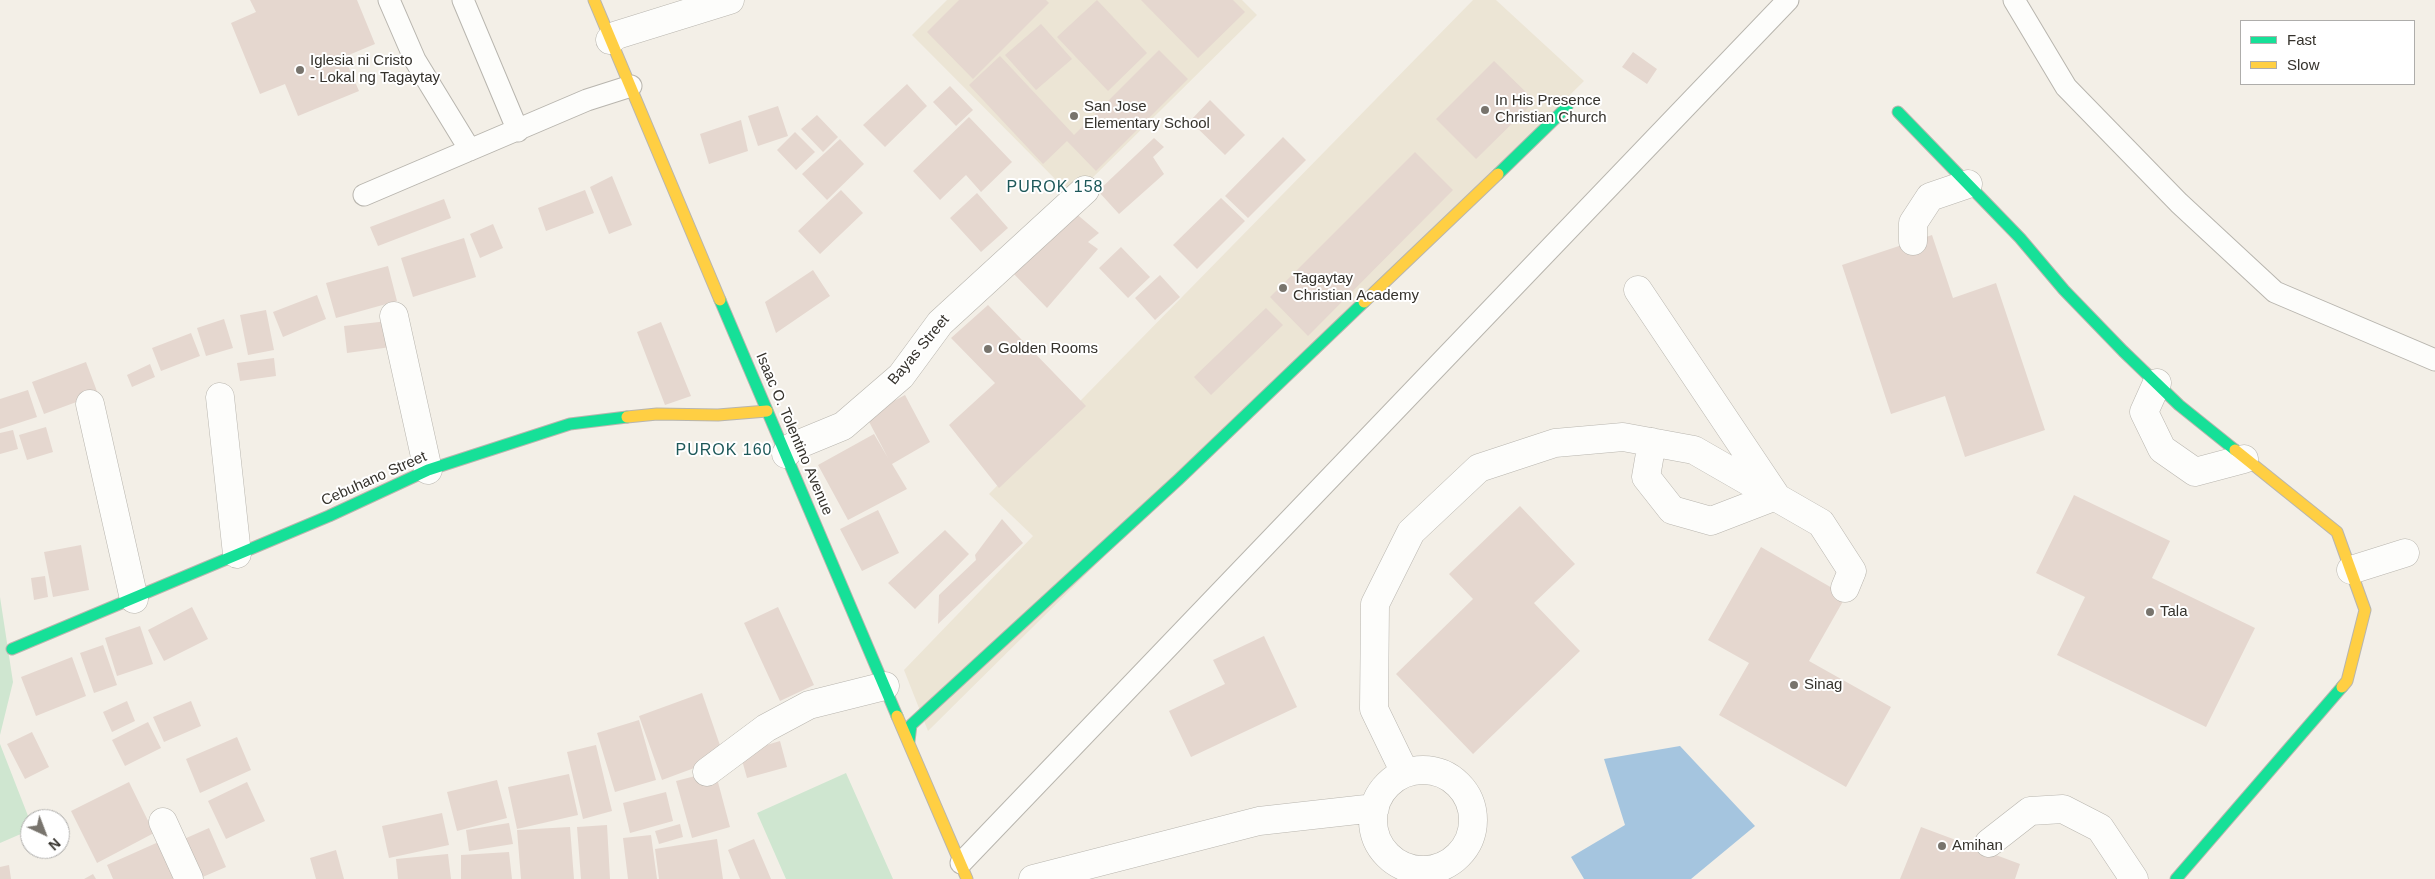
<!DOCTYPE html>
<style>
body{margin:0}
#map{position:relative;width:2435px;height:879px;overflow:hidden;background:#f3efe7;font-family:Helvetica,sans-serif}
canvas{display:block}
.legend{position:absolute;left:2240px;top:20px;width:175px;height:65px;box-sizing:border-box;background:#fff;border:1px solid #aeadab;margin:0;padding:6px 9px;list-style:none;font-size:15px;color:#35322c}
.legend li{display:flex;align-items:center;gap:10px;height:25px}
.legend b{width:25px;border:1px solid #aeadab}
.north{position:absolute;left:20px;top:809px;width:50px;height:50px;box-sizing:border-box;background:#fff;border:1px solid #aeadab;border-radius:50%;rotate:137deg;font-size:14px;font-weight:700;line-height:20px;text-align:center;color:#35322c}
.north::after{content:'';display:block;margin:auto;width:18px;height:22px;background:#78746d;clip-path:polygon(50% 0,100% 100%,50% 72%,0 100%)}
</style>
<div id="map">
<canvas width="2435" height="879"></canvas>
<ul class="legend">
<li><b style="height:6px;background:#16e098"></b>Fast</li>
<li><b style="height:6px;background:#ffcf43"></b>Slow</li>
</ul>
<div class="north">N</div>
</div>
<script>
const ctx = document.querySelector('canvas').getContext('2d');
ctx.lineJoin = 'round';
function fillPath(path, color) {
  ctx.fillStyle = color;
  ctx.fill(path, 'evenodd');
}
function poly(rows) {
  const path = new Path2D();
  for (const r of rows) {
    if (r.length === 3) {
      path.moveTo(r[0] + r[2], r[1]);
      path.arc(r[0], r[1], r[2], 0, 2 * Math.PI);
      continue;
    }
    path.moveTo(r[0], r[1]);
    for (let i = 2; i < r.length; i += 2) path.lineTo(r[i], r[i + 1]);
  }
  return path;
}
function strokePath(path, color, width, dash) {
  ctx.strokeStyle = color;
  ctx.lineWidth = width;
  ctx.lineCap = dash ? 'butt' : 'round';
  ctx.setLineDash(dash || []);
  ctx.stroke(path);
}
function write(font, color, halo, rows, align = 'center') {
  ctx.font = font + ' Helvetica,sans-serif';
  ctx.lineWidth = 4;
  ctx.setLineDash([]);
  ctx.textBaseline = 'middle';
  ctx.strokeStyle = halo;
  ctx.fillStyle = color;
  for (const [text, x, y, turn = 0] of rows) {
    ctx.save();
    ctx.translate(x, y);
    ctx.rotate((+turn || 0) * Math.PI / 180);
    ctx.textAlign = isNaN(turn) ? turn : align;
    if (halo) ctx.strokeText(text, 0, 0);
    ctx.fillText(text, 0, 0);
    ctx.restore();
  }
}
fillPath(poly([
 [947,0,1242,0,1257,15,1073,197,912,35],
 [1473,0,1496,0,1584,81,928,731,904,670,1033,536,989,494]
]), '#ece5d5');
fillPath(poly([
 [0,597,13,682,0,735],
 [0,744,30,821,30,830,0,843],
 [846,773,893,879,786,879,757,813]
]), '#cfe6d0');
fillPath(poly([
 [1680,746,1755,826,1691,879,1584,879,1571,857,1625,825,1604,759]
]), '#a5c5df');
fillPath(poly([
 [250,0,357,0,375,44,344,57,359,91,298,116,285,84,260,94,231,23,256,12],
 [959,0,1046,0,1049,3,973,79,927,32],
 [1097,0,1147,53,1108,91,1057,37],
 [1141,0,1233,0,1245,12,1198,58],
 [1041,24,1072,59,1036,90,1005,55],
 [1159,50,1188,79,1096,171,1067,141,1043,164,969,85,1000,56,1074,135],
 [1633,52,1657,69,1647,84,1622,67],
 [1494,61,1535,101,1476,159,1436,119],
 [907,84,927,106,885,147,863,125],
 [950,86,973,110,956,126,933,102],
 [1210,100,1245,135,1225,155,1190,121],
 [778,106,788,136,758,146,748,116],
 [817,115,838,137,823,152,801,129],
 [969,117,1012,162,981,192,966,175,940,200,913,171],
 [741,120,748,151,709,164,700,134],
 [795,132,815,152,796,170,777,150],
 [1283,137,1306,160,1248,218,1225,196],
 [1154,138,1164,147,1153,157,1164,174,1119,214,1098,191],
 [840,139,864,164,827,200,802,174],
 [1415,152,1453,190,1308,336,1270,297],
 [612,176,632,225,609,234,590,187],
 [585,190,594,213,546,231,538,208],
 [841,190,863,213,820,254,798,231],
 [977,193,1008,228,981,252,950,218],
 [1221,198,1245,221,1197,269,1173,245],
 [444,199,451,218,378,246,370,227],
 [1073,211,1099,233,1088,242,1098,249,1047,308,1011,271],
 [493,224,503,248,480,258,470,234],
 [1932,235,1953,298,1996,283,2045,430,1965,457,1945,396,1891,414,1842,265],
 [464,238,476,277,413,297,401,258],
 [1121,247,1150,277,1128,298,1099,268],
 [388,266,397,301,336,318,326,283],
 [813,270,830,296,776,333,765,302],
 [1160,275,1180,297,1155,320,1135,298],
 [317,295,326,319,283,337,273,312],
 [988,305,1086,406,999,488,949,425,995,383,951,338],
 [1266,308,1283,325,1211,395,1194,377],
 [266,310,274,350,248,355,240,315],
 [224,319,233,348,206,356,197,328],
 [388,321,391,347,347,353,344,326],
 [661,322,691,396,665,405,637,332],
 [191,333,200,356,161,371,152,348],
 [274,358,276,376,240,381,237,363],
 [86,362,98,394,44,414,32,382],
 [150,364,155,377,132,387,127,375],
 [28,390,37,417,0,429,0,399],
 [905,395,930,442,892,464,907,489,848,520,818,465,874,434,888,458,866,416],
 [46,427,53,452,27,460,19,435],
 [13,430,18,449,0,454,0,433],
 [2074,495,2170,541,2152,578,2255,628,2206,727,2057,655,2085,597,2036,573],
 [1520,506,1575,564,1534,603,1580,651,1473,754,1396,674,1473,599,1449,574],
 [878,510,899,553,862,571,840,529],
 [1002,519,1023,543,938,624,939,595,976,560,975,555],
 [945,530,969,554,915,609,888,583],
 [81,545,89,590,53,597,44,552],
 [1761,547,1846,596,1809,661,1891,707,1846,787,1719,715,1749,663,1708,640],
 [45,576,48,597,34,600,31,578],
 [192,607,208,639,164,661,148,630],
 [778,607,814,685,780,701,744,623],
 [140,626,153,664,117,676,105,638],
 [1264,636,1297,707,1191,757,1169,711,1225,684,1213,660],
 [103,645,117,685,94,693,80,653],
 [72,657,86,696,36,716,21,677],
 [702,693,724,757,662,780,639,716],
 [127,701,135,721,112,732,103,712],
 [191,701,201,726,164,742,153,717],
 [639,720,656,780,615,792,597,733],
 [148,722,161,748,125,766,112,740],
 [32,732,49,767,25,779,7,744],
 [237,737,251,770,200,793,186,759],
 [780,741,787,767,747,778,740,753],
 [596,745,612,811,583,819,567,752],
 [715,771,730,827,692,838,676,781],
 [569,774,578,815,517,829,508,787],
 [497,780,507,818,457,831,447,792],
 [129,782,154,833,97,863,71,811],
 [247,782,265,821,226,839,208,801],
 [666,792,673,821,630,833,623,803],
 [442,813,449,845,389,858,382,826],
 [509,823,513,844,469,851,466,830],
 [680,824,683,837,659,844,655,831],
 [607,825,610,879,581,879,577,827],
 [570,827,574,879,521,879,517,830],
 [1921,827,2020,864,2015,879,1900,879],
 [209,828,226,867,198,879,175,843],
 [651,835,657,879,628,879,623,838],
 [717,839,723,879,659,879,655,849],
 [754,839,771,879,740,879,728,850],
 [163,840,178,876,172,879,113,879,107,865],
 [336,850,344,879,316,879,310,858],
 [509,852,512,879,461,879,461,855],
 [448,854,451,879,398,879,396,859],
 [9,865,11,879,0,879,0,867],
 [93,874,96,879,84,879]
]), '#e5d7cf');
const lane = poly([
 [389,0,415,60,470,150],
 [463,0,518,131],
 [2014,0,2066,87,2179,203,2275,292,2435,360],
 [364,195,587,100,631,86],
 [961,863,1788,0]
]);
const street = poly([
 [610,40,617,35,730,0],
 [1913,241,1913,223,1930,197,1968,184],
 [1638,290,1776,496,1711,521,1672,510,1646,477,1652,442],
 [394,316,428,470],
 [2157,383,2144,412,2162,449,2195,472,2244,459],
 [220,397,237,554],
 [90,404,134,599],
 [786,454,792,447,843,426,901,376,940,323,1085,190],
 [2351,570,2405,553],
 [1423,820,50],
 [707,772,766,728,809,705,885,686],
 [1405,773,1374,709,1375,604,1411,532,1479,468,1555,443,1623,437,1694,450,1821,523,1852,571,1845,588],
 [163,822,189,879],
 [1989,843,2030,811,2063,809,2100,828,2134,879],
 [1033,879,1259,821,1375,808]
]);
const fast = poly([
 [1898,112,2020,238,2064,290,2123,351,2179,405,2235,450],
 [1498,174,1567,107],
 [720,300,897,716],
 [12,649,329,516,428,470,570,424,627,417],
 [909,741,911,725,1179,479,1364,302],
 [2176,879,2342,687]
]);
const slow = poly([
 [594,0,720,300],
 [1364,302,1498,174],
 [627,417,657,414,718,415,767,411],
 [2235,450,2337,532,2365,610,2347,681,2342,687],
 [897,716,967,879]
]);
strokePath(lane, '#b8b5ae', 23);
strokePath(street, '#b8b5ae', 29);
strokePath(fast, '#b8b5ae', 13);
strokePath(slow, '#b8b5ae', 13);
strokePath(lane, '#fdfdfb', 21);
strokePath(street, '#fdfdfb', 28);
strokePath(fast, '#16e098', 11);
strokePath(slow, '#ffcf43', 11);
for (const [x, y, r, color] of [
 [300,70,5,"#78746d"],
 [1485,110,5,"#78746d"],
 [1074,116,5,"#78746d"],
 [1283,288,5,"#78746d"],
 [988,349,5,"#78746d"],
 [2150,612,5,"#78746d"],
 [1794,685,5,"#78746d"],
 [1942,846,5,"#78746d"]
]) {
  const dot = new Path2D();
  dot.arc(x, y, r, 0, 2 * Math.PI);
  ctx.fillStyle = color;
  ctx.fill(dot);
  strokePath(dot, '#fff', 2);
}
write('15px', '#35322c', '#fff', [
 ["Iglesia ni Cristo",310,61],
 ["- Lokal ng Tagaytay",310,78],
 ["In His Presence",1495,101],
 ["Christian Church",1495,118],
 ["San Jose",1084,107],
 ["Elementary School",1084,124],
 ["Tagaytay",1293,279],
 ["Christian Academy",1293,296],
 ["Golden Rooms",998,349],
 ["Tala",2160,612],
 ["Sinag",1804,685],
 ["Amihan",1952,846]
], 'left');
write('15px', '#35322c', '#fff', [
 ["Bayas Street",919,350,-50],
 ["Isaac O. Tolentino Avenue",794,434,67],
 ["Cebuhano Street",374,479,-24]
]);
ctx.letterSpacing = '1px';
write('16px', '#1d5859', '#fff', [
 ["PUROK 158",1055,188],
 ["PUROK 160",724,451]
]);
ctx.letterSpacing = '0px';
</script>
